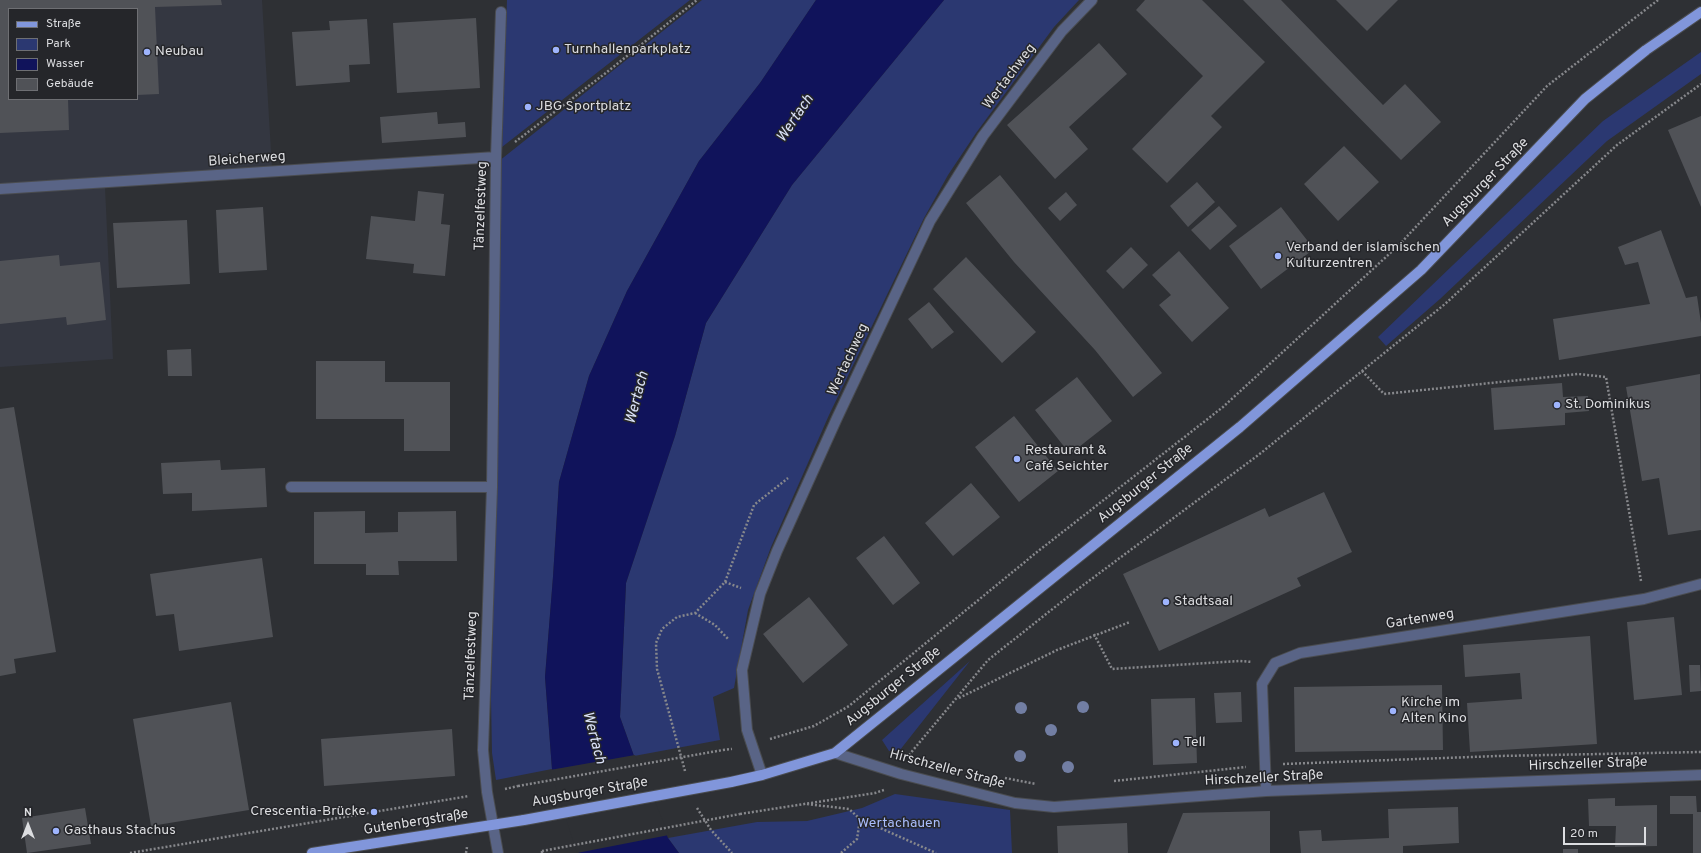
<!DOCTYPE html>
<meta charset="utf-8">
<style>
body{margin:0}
#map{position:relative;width:1701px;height:853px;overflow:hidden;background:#2e3034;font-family:Overpass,sans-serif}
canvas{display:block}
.legend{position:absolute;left:8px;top:8px;width:130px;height:92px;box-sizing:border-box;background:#25262a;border:1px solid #6e6f73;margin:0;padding:5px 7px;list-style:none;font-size:12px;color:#dcdde0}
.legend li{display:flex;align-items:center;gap:8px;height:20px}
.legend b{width:20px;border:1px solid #6e6f73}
.north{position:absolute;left:8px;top:805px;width:40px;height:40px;-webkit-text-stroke:3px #25262a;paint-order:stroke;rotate:0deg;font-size:11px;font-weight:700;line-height:16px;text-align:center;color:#dcdde0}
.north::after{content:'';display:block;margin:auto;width:14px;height:18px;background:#dcdde0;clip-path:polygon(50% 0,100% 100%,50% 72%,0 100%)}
.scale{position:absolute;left:1563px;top:827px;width:83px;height:18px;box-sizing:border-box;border:2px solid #dcdde0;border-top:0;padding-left:5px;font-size:12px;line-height:14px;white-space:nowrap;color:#dcdde0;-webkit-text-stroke:3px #25262a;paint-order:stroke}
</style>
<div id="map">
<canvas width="1701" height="853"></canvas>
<ul class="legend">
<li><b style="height:5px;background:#8196db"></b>Straße</li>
<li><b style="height:11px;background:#2b3871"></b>Park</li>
<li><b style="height:11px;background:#10135b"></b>Wasser</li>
<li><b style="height:11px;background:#505257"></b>Gebäude</li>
</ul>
<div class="north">N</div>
<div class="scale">20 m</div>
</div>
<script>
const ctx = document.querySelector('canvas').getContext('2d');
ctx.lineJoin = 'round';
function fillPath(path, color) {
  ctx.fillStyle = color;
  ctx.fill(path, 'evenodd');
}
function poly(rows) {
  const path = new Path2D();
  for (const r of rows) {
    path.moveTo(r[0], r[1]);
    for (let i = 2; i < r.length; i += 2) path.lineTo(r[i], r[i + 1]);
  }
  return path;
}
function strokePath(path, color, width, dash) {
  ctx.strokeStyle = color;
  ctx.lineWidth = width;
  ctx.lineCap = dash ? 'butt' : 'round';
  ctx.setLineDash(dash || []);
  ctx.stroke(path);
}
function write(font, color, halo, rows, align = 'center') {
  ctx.font = font + ' Overpass,sans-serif';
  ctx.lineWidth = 3;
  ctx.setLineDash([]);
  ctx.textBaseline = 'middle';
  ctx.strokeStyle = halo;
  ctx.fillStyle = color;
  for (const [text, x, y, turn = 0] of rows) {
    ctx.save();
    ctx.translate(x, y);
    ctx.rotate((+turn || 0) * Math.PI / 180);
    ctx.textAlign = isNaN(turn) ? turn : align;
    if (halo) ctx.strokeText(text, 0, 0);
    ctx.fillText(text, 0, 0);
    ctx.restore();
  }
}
fillPath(poly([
 [0,0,262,0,272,168,0,185],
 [9,9,137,9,137,99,9,99],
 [105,187,113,359,0,367,0,193]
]), '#343741');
fillPath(poly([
 [507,0,690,0,502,147],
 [702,0,816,0,760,83,699,161,627,291,589,376,559,482,553,577,545,677,552,769,496,780,492,753,491,698,496,485,499,161],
 [944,0,1079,0,1054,27,976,133,948,175,924,218,829,415,771,547,748,610,734,688,713,697,720,740,634,756,620,717,626,583,675,436,706,323,792,185],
 [1701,52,1701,74,1607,141,1440,299,1386,346,1378,337,1603,121],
 [970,661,900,750,889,751,882,740],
 [895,794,1010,810,1012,853,679,853,668,838,757,822,807,821,862,808]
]), '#2b3871');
fillPath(poly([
 [816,0,944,0,792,185,706,323,675,436,626,583,620,717,634,756,668,838,679,853,579,853,552,769,545,677,553,577,559,482,589,376,627,291,699,161,760,83]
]), '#10135b');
fillPath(poly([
 [635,755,669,835,577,853,550,770]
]), '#2e3034');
fillPath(poly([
 [0,0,221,0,222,5,155,7,159,94,137,95,137,9,9,9,9,99,68,99,69,130,0,133],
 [1145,0,1202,0,1265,62,1211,116,1222,127,1167,183,1132,149,1203,76,1136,10],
 [1243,0,1281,0,1383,105,1405,84,1441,122,1401,160],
 [1336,0,1398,0,1367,31],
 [476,18,480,88,397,93,393,23],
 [367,19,370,64,349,65,350,82,296,86,292,32,330,30,329,21],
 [1099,43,1127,74,1069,127,1088,149,1055,179,1007,125],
 [437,112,438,124,465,122,466,137,382,143,380,117],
 [1701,116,1701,207,1668,130],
 [1344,146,1379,182,1338,221,1304,184],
 [1000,175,1162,373,1133,397,1095,350,1014,262,966,203],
 [1197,182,1215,202,1188,227,1170,206],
 [418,191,444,194,441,224,450,225,445,276,413,273,414,264,366,259,371,216,415,221],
 [1066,192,1077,205,1060,221,1048,208],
 [1219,206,1237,226,1210,250,1191,230],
 [263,207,267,270,219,273,216,210],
 [1281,207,1314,249,1261,289,1229,246],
 [187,220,190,284,117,288,113,223],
 [1661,230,1686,298,1697,296,1701,323,1701,336,1559,360,1553,319,1650,304,1638,262,1625,265,1618,247],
 [1131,247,1148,265,1123,289,1106,271],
 [1179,251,1229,308,1192,342,1159,305,1171,295,1152,275],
 [59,255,60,266,100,262,106,320,67,325,66,317,0,324,0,261],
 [966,257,1036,332,1002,363,933,289],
 [929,302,954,332,932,349,908,319],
 [191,349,192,376,168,376,167,350],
 [316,361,385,361,385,382,450,382,450,451,404,451,404,419,316,419],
 [1700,374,1701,530,1668,535,1659,478,1642,481,1626,387],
 [1077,377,1112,421,1070,454,1035,410],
 [1562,383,1563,397,1588,396,1589,411,1565,413,1565,425,1494,430,1491,388],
 [14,407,56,652,14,659,16,673,0,676,0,409],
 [1014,416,1058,471,1019,502,975,447],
 [220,460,221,470,265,468,267,507,192,511,192,493,163,494,161,463],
 [971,483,1000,517,953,556,925,523],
 [1324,492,1352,552,1297,578,1301,586,1159,651,1123,574,1265,508,1269,517],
 [365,511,365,533,398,532,398,512,456,511,457,561,398,561,399,575,366,575,366,564,314,564,314,512],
 [884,536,920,583,893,605,856,558],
 [262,558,273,637,179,651,174,614,156,616,150,574],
 [809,597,848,645,803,683,763,634],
 [1674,617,1682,695,1634,700,1627,622],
 [1590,636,1597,744,1470,752,1467,703,1522,699,1520,673,1465,677,1463,645],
 [1689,665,1700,665,1701,691,1690,692],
 [1442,685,1443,750,1295,752,1294,687],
 [1241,692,1242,722,1216,723,1214,693],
 [1195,698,1197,763,1153,765,1151,699],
 [231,702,249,810,151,826,133,719],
 [452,729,455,776,324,786,321,739],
 [1670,796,1696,796,1697,812,1701,812,1701,853,1693,853,1693,814,1670,814],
 [1615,798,1615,806,1657,805,1657,846,1615,847,1616,826,1589,826,1588,799],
 [1458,807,1459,843,1403,846,1403,853,1301,853,1299,831,1321,830,1322,841,1389,838,1388,809],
 [85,808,91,844,27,853,22,818],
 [1270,811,1270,853,1167,853,1183,813],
 [1127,823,1128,853,1058,853,1057,826],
 [1563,849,1578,849,1578,853,1563,853]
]), '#505257');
const minor = poly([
 [0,189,496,157],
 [291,487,492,487],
 [835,753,901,774,1015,803,1054,807,1266,791,1701,775],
 [762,775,747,730,742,670,760,594,777,551,837,418,930,221,983,136,1062,31,1092,0],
 [1266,791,1262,684,1275,663,1300,653,1644,599,1701,584],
 [498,853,487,792,483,750,492,487,496,157,501,12]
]);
const major = poly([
 [731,782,762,775,835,753,1240,427,1421,270,1585,99,1646,50,1701,12],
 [312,853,524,820]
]);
strokePath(minor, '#4a4c50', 12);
strokePath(major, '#4a4c50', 12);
strokePath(poly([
 [515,142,607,72,697,0],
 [1362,371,1384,394,1578,374,1606,377,1641,581],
 [725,582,741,588],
 [695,613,715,625,729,640],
 [1094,634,1112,669,1240,661,1252,662],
 [959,698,1057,650,1130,622],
 [770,739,814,726,849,706,1037,552,1223,407,1399,245,1547,86,1658,0],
 [723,750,732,749],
 [909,755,988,660,1074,592,1261,453,1362,371,1445,304,1617,145,1701,84],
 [1283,764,1498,756,1701,752],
 [685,771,657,669,656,643,662,629,677,617,695,613,725,582,754,505,788,478],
 [1005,778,1036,784],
 [1114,781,1246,767],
 [505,789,518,786],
 [807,804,849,809,860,819,936,853],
 [697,808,711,830,732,853],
 [740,814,875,793,884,790],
 [130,853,469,796],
 [466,853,467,847],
 [542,853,542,851],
 [841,853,857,839,860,819]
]), '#87888c', 2.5, [2, 2]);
strokePath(minor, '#596486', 10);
strokePath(major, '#8196db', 10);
const majorBridge = poly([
 [524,820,731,782]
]);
strokePath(majorBridge, '#4a4c50', 12, []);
strokePath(poly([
 [518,786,723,750],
 [542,851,740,814]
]), '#87888c', 2.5, [2, 2]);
strokePath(majorBridge, '#8196db', 10);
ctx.fillStyle = '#727ea3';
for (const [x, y] of [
 [1083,707],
 [1021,708],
 [1051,730],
 [1020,756],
 [1068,767]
]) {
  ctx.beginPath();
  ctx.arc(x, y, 6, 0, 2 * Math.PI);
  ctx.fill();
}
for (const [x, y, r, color] of [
 [556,50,4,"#9eb4fd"],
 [147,52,4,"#9eb4fd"],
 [528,107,4,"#9eb4fd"],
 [1278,256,4,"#9eb4fd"],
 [1557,405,4,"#9eb4fd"],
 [1017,459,4,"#9eb4fd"],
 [1166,602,4,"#9eb4fd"],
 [1393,711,4,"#9eb4fd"],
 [1176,743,4,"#9eb4fd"],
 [374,812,4,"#9eb4fd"],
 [56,831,4,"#9eb4fd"]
]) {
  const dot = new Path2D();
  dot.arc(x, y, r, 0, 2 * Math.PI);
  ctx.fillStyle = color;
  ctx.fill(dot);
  strokePath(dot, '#25262a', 1.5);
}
write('14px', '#dcdde0', '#25262a', [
 ["Turnhallenparkplatz",564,50],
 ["Neubau",155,52],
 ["JBG Sportplatz",536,107],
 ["Verband der islamischen",1286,248],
 ["Kulturzentren",1286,264],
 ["St. Dominikus",1565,405],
 ["Restaurant &",1025,451],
 ["Café Seichter",1025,467],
 ["Stadtsaal",1174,602],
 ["Kirche im",1401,703],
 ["Alten Kino",1401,719],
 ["Tell",1184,743],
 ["Crescentia-Brücke",366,812,"right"],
 ["Gasthaus Stachus",64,831]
], 'left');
write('14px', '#dcdde0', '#25262a', [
 ["Wertachweg",1010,77,-53],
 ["Bleicherweg",247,160,-4],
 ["Augsburger Straße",1486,183,-46],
 ["Tänzelfestweg",482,206,-88],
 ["Wertachweg",849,360,-65],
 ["Augsburger Straße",1146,484,-39],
 ["Gartenweg",1420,620,-9],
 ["Tänzelfestweg",472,656,-88],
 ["Augsburger Straße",894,687,-39],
 ["Hirschzeller Straße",1588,765,-2],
 ["Hirschzeller Straße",947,770,15],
 ["Hirschzeller Straße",1264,779,-3],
 ["Augsburger Straße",590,793,-10],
 ["Gutenbergstraße",416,823,-9]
]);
write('14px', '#aabdfd', '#25262a', [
 ["Wertachauen",899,824]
]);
write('italic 15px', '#dbe2f8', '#25262a', [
 ["Wertach",796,119,-56],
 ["Wertach",638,398,-75],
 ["Wertach",593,738,75]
]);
</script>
